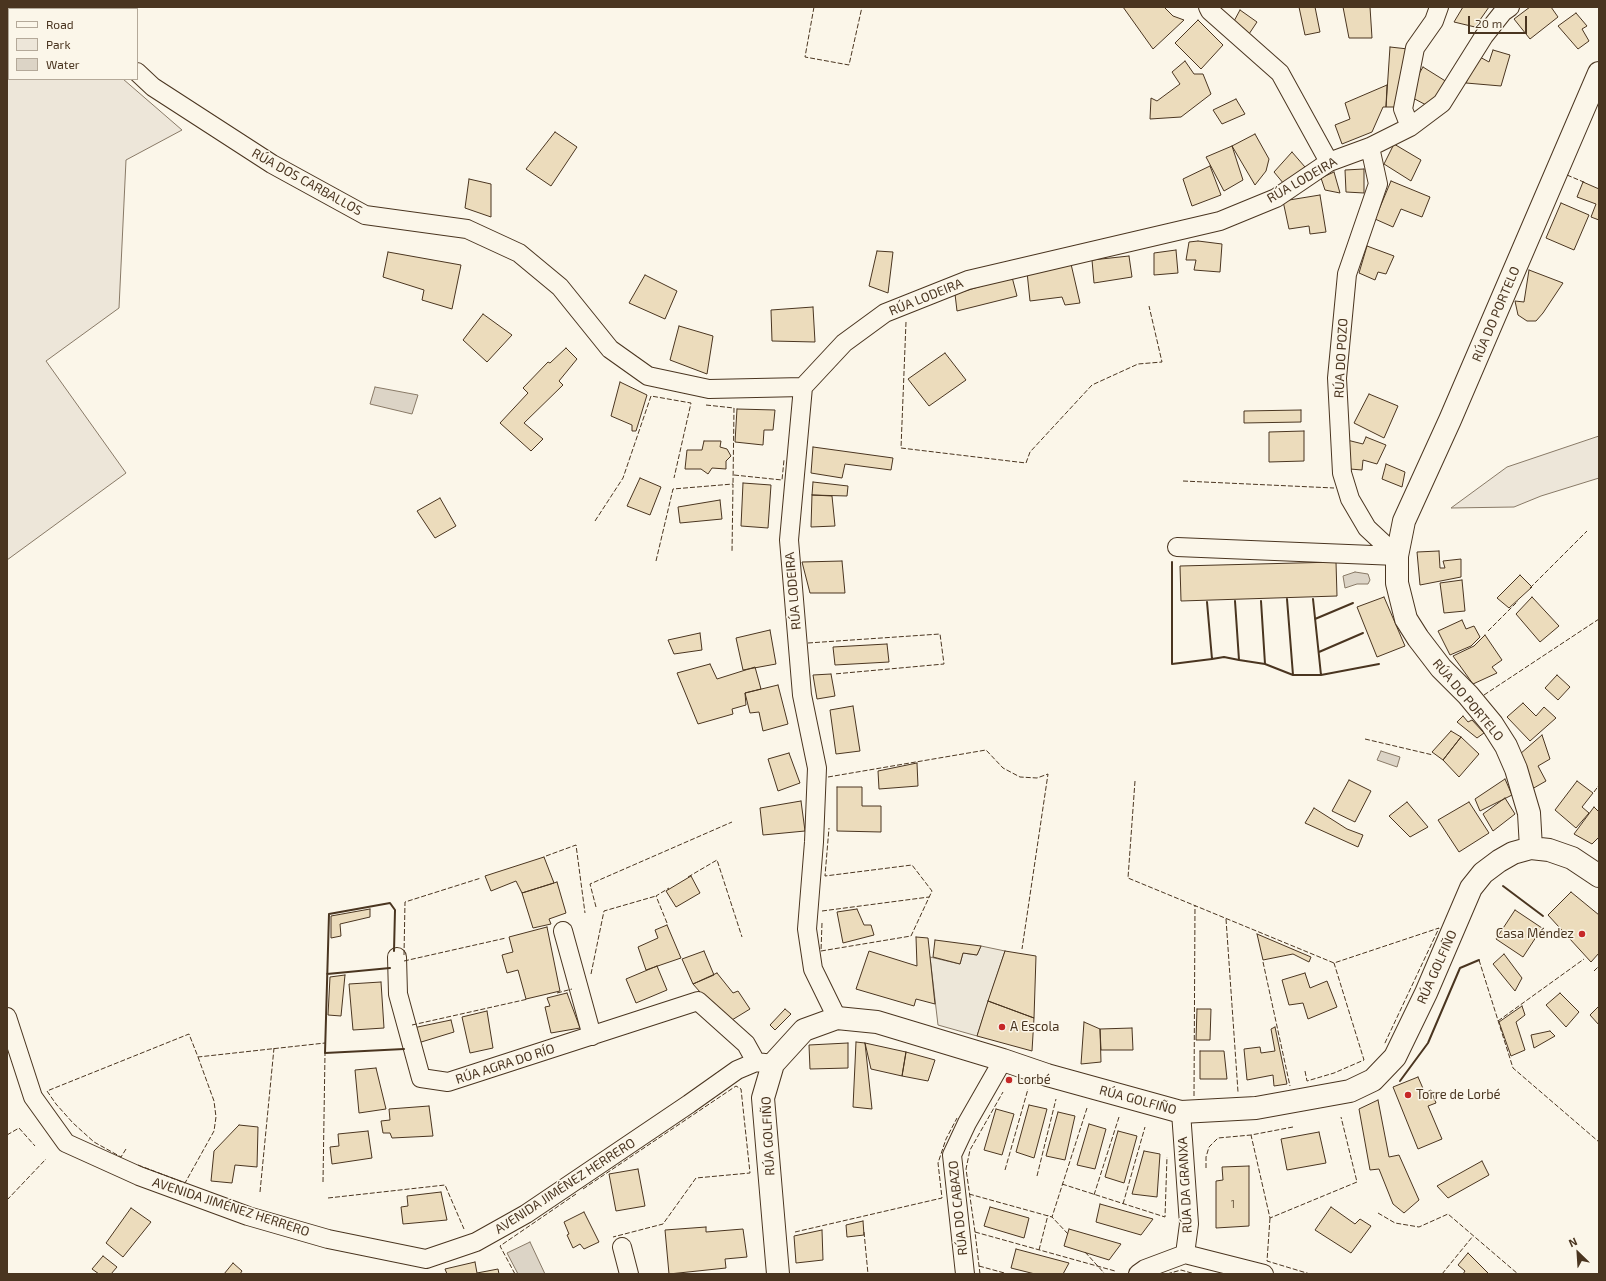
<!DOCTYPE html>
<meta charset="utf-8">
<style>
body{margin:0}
#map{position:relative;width:1606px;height:1281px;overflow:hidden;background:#fbf6e9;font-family:"Exo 2",sans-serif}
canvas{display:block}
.frame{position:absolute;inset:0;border:8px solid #4a3520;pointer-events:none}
.legend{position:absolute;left:8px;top:8px;width:130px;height:72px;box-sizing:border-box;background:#fbf6e9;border:1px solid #b4a999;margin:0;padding:5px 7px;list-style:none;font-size:12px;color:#4a3520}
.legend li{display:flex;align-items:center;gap:8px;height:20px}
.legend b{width:20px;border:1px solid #b4a999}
.north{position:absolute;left:1558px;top:1233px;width:40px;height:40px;-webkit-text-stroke:3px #fbf6e9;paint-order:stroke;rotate:335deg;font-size:11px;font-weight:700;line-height:16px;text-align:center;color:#4a3520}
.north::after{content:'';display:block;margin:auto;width:14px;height:18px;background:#4a3520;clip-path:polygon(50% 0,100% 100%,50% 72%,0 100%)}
.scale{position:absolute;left:1468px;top:16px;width:59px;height:18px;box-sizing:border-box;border:2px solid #4a3520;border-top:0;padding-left:5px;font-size:12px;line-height:14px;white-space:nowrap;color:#4a3520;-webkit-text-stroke:3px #fbf6e9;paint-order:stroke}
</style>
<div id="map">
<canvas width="1606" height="1281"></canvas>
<div class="frame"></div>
<ul class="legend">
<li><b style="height:5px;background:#fbf6e9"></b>Road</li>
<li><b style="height:11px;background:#ede6d9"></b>Park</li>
<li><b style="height:11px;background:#dcd4c6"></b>Water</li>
</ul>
<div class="north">N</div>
<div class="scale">20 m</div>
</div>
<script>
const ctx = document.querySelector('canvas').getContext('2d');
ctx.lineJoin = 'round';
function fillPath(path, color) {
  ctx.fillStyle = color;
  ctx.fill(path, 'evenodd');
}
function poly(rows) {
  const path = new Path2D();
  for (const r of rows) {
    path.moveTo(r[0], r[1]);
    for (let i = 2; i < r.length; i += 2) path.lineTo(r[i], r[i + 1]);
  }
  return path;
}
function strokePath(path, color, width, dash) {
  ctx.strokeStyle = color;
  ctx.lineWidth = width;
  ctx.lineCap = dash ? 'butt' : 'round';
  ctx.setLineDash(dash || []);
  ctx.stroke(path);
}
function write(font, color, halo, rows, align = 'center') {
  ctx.font = font + ' "Exo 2",sans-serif';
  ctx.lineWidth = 3;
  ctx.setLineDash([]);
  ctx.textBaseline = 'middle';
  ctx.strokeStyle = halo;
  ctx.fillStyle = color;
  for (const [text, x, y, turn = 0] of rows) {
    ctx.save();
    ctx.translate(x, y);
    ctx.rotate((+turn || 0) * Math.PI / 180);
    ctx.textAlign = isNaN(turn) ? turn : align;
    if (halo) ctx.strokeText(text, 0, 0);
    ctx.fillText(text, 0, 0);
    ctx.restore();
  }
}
const green = poly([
 [7,30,9,30,9,79,123,79,182,130,126,160,119,308,46,361,126,473,7,560,7,30],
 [1599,436,1599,478,1541,496,1514,507,1451,508,1507,467,1599,436]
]);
fillPath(green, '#ede6d9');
strokePath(green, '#887966', 1);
const parking = poly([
 [981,946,1005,951,977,1036,938,1025,930,957,960,964,963,953,977,955,981,946]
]);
fillPath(parking, '#ede7d9');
strokePath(parking, '#887966', 1);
const water = poly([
 [375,387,418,395,412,414,370,404,375,387],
 [1355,572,1368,574,1370,580,1368,584,1357,584,1345,588,1343,576,1355,572],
 [1381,751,1400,757,1397,767,1377,760,1381,751],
 [530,1242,545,1274,518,1274,507,1253,530,1242]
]);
fillPath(water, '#dcd4c6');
strokePath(water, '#887966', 1);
const building = poly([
 [1123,7,1164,7,1173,16,1184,20,1153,49,1123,7],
 [1299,7,1315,7,1320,32,1305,35,1299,7],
 [1343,7,1370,7,1372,38,1349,38,1343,7],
 [1463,7,1489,7,1475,27,1454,22,1463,7],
 [1530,7,1551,7,1558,17,1530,39,1514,19,1530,7],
 [1240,10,1257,22,1249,34,1233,23,1240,10],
 [1576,13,1587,26,1582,29,1589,41,1578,49,1558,26,1576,13],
 [1198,20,1223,45,1201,69,1175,43,1198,20],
 [1390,47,1408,49,1397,107,1386,107,1390,47],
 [1493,50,1510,55,1501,86,1466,83,1478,56,1489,62,1493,50],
 [1185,61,1194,74,1203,74,1211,94,1181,117,1150,119,1151,98,1157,101,1180,84,1172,72,1185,61],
 [1423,67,1447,82,1428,106,1411,97,1413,84,1423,67],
 [1387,85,1386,107,1383,107,1372,132,1342,144,1335,125,1350,119,1345,103,1387,85],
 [1236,99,1245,114,1222,124,1213,110,1236,99],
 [555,132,577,147,551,186,526,169,555,132],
 [1255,134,1269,159,1266,171,1255,185,1232,146,1255,134],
 [1394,144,1421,160,1411,181,1384,164,1394,144],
 [1232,146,1243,180,1224,191,1206,157,1232,146],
 [1292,152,1305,167,1284,184,1274,172,1292,152],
 [1210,166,1221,195,1192,206,1183,179,1210,166],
 [1364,169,1364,193,1346,192,1345,170,1364,169],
 [1334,172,1340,193,1325,190,1321,178,1334,172],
 [469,179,491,184,491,217,465,208,469,179],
 [1391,181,1430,197,1422,217,1401,209,1393,227,1375,219,1391,181],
 [1583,182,1599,189,1599,220,1591,217,1596,204,1577,197,1583,182],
 [1320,195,1326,232,1310,234,1309,226,1289,229,1283,201,1320,195],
 [1561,203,1589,215,1574,250,1546,238,1561,203],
 [1198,241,1222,244,1220,272,1194,270,1196,260,1186,260,1189,242,1198,241],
 [1367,246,1394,256,1386,274,1378,272,1375,280,1359,273,1367,246],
 [1176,250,1178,273,1154,275,1154,253,1176,250],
 [877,251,893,252,888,293,869,286,877,251],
 [388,252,461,265,452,309,422,300,424,290,383,277,388,252],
 [1129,256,1132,277,1094,283,1092,260,1129,256],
 [1071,264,1080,303,1065,305,1062,297,1030,301,1027,272,1071,264],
 [1529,270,1563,283,1543,313,1536,321,1527,321,1518,315,1515,301,1524,302,1529,270],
 [645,275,677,291,665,319,629,303,645,275],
 [1012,277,1017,296,957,311,955,294,1012,277],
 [813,307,815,342,772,341,771,310,813,307],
 [483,314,512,335,487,362,463,340,483,314],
 [679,326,713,336,707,374,670,360,679,326],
 [566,348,577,359,559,381,563,385,524,423,543,439,531,451,500,423,528,393,523,388,548,362,550,363,566,348],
 [945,353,966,380,929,406,908,379,945,353],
 [620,382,647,395,636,431,632,431,632,425,611,416,620,382],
 [1369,394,1398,406,1384,438,1354,423,1369,394],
 [737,409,775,410,773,430,764,430,763,445,735,442,737,409],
 [1301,410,1301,422,1244,423,1244,411,1301,410],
 [1304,431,1304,461,1269,462,1269,432,1304,431],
 [1366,437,1386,445,1377,464,1363,460,1362,470,1350,469,1347,440,1363,444,1366,437],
 [704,441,721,441,720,447,727,449,731,456,726,461,726,469,712,468,708,474,701,469,685,469,687,450,702,450,704,441],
 [813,447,893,458,891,470,845,464,842,478,811,473,813,447],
 [1386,464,1405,472,1402,487,1382,479,1386,464],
 [640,478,661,487,650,515,627,506,640,478],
 [813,482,848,486,847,496,812,495,813,482],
 [743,483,771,485,768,528,741,526,743,483],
 [812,495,832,496,835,526,811,527,812,495],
 [440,498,456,526,435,538,417,511,440,498],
 [720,500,722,519,680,523,678,507,720,500],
 [1439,551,1440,568,1445,568,1443,561,1461,559,1461,577,1420,585,1417,552,1439,551],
 [842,561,845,593,810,593,802,562,842,561],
 [1336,562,1337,596,1181,601,1180,566,1336,562],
 [1520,575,1532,587,1509,608,1497,598,1520,575],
 [1462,580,1465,611,1444,613,1440,583,1462,580],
 [1384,597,1405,646,1377,657,1357,607,1384,597],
 [1532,597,1559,626,1540,642,1516,614,1532,597],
 [1462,620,1466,629,1474,626,1480,637,1471,646,1450,655,1438,631,1462,620],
 [770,630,776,664,743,670,736,638,770,630],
 [700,633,702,650,674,654,668,640,700,633],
 [1485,635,1502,660,1492,667,1497,673,1473,684,1453,656,1474,646,1485,635],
 [887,644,889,662,835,665,833,647,887,644],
 [710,664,717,679,755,667,761,689,745,693,746,705,732,709,733,714,698,724,677,673,710,664],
 [831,674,835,696,817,699,813,675,831,674],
 [1557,675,1570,687,1558,700,1545,688,1557,675],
 [778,685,788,724,763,731,759,712,750,713,745,693,778,685],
 [1523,703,1536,716,1544,707,1556,718,1530,741,1507,717,1523,703],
 [853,706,860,751,836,754,830,710,853,706],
 [1463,716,1468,722,1472,720,1484,733,1477,738,1457,722,1463,716],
 [1451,731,1461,737,1443,760,1432,752,1451,731],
 [1542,735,1550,759,1538,766,1546,781,1532,789,1520,754,1542,735],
 [1461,737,1479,754,1459,777,1443,760,1461,737],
 [789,753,800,783,778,791,768,759,789,753],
 [917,763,918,786,879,789,878,771,917,763],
 [1505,779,1512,795,1480,811,1475,799,1505,779],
 [1349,780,1371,791,1355,822,1332,811,1349,780],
 [1577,781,1593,793,1582,807,1589,813,1576,828,1555,810,1577,781],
 [837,787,862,787,862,806,881,806,881,832,837,831,837,787],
 [1505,798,1515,814,1493,831,1483,814,1505,798],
 [801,801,805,831,763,835,760,808,801,801],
 [1407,802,1428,827,1410,837,1389,816,1407,802],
 [1469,802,1489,833,1459,852,1438,820,1469,802],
 [1594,807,1599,812,1599,837,1592,844,1574,834,1594,807],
 [1314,808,1347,829,1363,835,1358,847,1305,823,1314,808],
 [544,857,554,883,522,893,516,881,491,891,485,876,544,857],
 [691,876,700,893,676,907,666,891,691,876],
 [557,882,566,913,549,919,551,924,533,928,522,893,557,882],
 [1571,892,1599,915,1599,953,1591,962,1548,915,1571,892],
 [370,909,370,917,340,924,341,936,331,938,331,916,370,909],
 [857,909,864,925,871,925,874,935,843,943,837,912,857,909],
 [1515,910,1542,928,1523,957,1496,939,1515,910],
 [667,925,681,958,646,970,638,947,658,938,655,930,667,925],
 [547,927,560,991,526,999,518,970,507,973,502,955,513,952,509,937,547,927],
 [1257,934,1311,957,1309,962,1293,954,1263,960,1257,934],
 [916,937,928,938,935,1004,916,999,914,1006,856,989,869,951,917,966,916,937],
 [935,940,981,946,977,955,963,953,960,964,933,957,935,940],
 [704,951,714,975,693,984,682,959,704,951],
 [1005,951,1036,956,1034,1018,988,1001,1005,951],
 [1504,954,1522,978,1515,991,1493,964,1504,954],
 [657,966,667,990,636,1003,626,979,657,966],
 [717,973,733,993,738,991,750,1009,727,1023,693,984,717,973],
 [1305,973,1310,988,1327,981,1337,1007,1308,1019,1303,1003,1289,1005,1282,980,1305,973],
 [345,975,341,1016,328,1015,330,977,345,975],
 [381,982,384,1028,353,1030,349,984,381,982],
 [567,993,580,1028,551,1033,545,1007,550,1006,547,998,567,993],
 [1560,993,1579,1012,1566,1027,1546,1005,1560,993],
 [988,1001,1034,1018,1032,1051,977,1036,988,1001],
 [1522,1006,1525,1015,1516,1022,1525,1050,1511,1056,1499,1022,1522,1006],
 [1599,1006,1599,1025,1590,1015,1599,1006],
 [785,1009,791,1014,775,1030,770,1025,785,1009],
 [1197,1009,1211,1009,1210,1040,1196,1040,1197,1009],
 [487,1011,493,1048,470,1053,462,1017,487,1011],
 [451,1020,454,1032,418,1043,413,1028,451,1020],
 [1084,1022,1100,1029,1101,1062,1081,1064,1084,1022],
 [1275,1027,1287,1084,1274,1086,1273,1075,1247,1080,1244,1049,1260,1047,1261,1053,1275,1051,1271,1029,1275,1027],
 [1132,1028,1133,1050,1101,1050,1100,1029,1132,1028],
 [1550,1031,1555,1036,1534,1048,1531,1035,1550,1031],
 [856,1042,865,1043,872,1109,853,1107,856,1042],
 [848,1043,848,1068,810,1069,809,1045,848,1043],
 [865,1043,906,1052,902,1076,871,1069,865,1043],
 [1200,1051,1224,1051,1227,1079,1200,1079,1200,1051],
 [906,1052,935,1060,928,1081,902,1076,906,1052],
 [376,1068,386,1109,359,1113,355,1070,376,1068],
 [1418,1077,1425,1093,1431,1090,1436,1103,1428,1106,1442,1139,1418,1149,1393,1087,1418,1077],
 [1378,1100,1389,1157,1399,1155,1419,1200,1404,1213,1393,1204,1379,1169,1370,1170,1359,1109,1378,1100],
 [1029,1105,1047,1109,1034,1158,1016,1152,1029,1105],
 [429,1106,433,1136,392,1138,390,1133,383,1133,381,1121,390,1120,389,1109,429,1106],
 [996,1109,1014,1114,1002,1155,984,1150,996,1109],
 [1058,1112,1075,1116,1065,1160,1046,1156,1058,1112],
 [1089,1124,1106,1129,1095,1169,1077,1165,1089,1124],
 [239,1125,258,1127,257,1167,235,1165,232,1183,211,1181,214,1151,239,1125],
 [368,1131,372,1158,332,1164,330,1147,339,1146,338,1134,368,1131],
 [1118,1131,1137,1136,1124,1183,1105,1177,1118,1131],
 [1319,1132,1326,1163,1287,1170,1281,1139,1319,1132],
 [1144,1151,1160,1154,1157,1197,1132,1194,1144,1151],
 [1482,1161,1489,1175,1448,1198,1437,1186,1482,1161],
 [1249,1166,1249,1226,1216,1228,1216,1181,1223,1180,1222,1167,1249,1166],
 [638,1169,645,1206,616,1211,609,1174,638,1169],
 [441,1192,447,1220,403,1224,401,1207,408,1206,407,1196,441,1192],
 [1100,1204,1153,1219,1141,1235,1096,1222,1100,1204],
 [990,1207,1029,1218,1024,1238,984,1226,990,1207],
 [1331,1207,1355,1224,1360,1219,1371,1226,1351,1253,1315,1230,1331,1207],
 [131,1208,151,1222,123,1257,106,1243,131,1208],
 [584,1212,599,1242,584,1249,580,1244,573,1248,567,1235,569,1234,564,1222,584,1212],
 [863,1221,864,1235,847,1237,846,1225,863,1221],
 [706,1227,706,1232,743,1229,747,1257,725,1259,726,1268,669,1274,665,1230,706,1227],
 [1069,1229,1121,1244,1109,1260,1064,1246,1069,1229],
 [822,1230,823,1260,796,1263,794,1236,822,1230],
 [1016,1249,1069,1263,1063,1274,1035,1274,1011,1268,1016,1249],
 [1468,1253,1489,1274,1463,1274,1465,1271,1458,1265,1468,1253],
 [103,1256,117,1267,111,1274,99,1274,92,1269,103,1256],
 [475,1262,477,1273,498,1269,499,1274,447,1274,445,1269,475,1262],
 [233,1263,242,1271,240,1274,224,1274,233,1263]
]);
fillPath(building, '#ecdcbc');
strokePath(building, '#4a3520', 1);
const street = poly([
 [64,7,67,9],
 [1208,7,1210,11,1280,73,1329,162],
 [137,72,153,87,272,164,365,215,467,229,519,253,560,287,610,349,648,376,709,389,803,387],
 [1410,127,1403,109,1415,48,1434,21,1439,7],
 [1370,147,1378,184,1347,274,1337,378,1342,473,1350,499,1367,528,1397,556],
 [1177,547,1397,556],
 [563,931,592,1036],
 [397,957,398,994,421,1078,448,1082,698,1001,746,1044,756,1062],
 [7,1017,33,1097,66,1143,139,1176,248,1216,328,1239,426,1259,476,1242,526,1214,689,1104,737,1070,756,1062,773,1064],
 [837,1018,813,969,807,929,814,842,817,768,802,695,789,540,803,387,844,343,885,313,968,280,1220,221,1276,198,1329,162,1370,147,1410,127,1442,103,1484,36,1503,12,1510,7],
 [1181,1112,1189,1224,1185,1254],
 [622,1247,629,1274],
 [1185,1254,1264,1274],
 [965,1274,952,1155,967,1123,1003,1060],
 [1138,1274,1145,1269,1185,1254]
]);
const secondary = poly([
 [1531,848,1529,813,1516,769,1506,746,1492,724,1468,695,1441,668,1418,638,1406,619,1397,583,1397,556,1404,521,1450,420,1599,73],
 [778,1274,763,1098,773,1064,804,1030,837,1018,877,1022,1003,1060,1047,1075,1181,1112,1256,1108,1350,1091,1373,1080,1395,1057,1426,993,1471,888,1483,873,1499,861,1513,853,1531,848,1549,850,1572,858,1599,876]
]);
strokePath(street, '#4a3520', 20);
strokePath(secondary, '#4a3520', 24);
strokePath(street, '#fbf6e9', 18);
strokePath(secondary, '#fbf6e9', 22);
strokePath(poly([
 [814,7,805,57,849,65,862,7],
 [1567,175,1586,183],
 [906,322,901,448,1026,463,1030,452,1092,385,1138,364,1162,362,1149,306],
 [706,405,734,408,733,484],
 [734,475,782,480,784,460],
 [1183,481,1334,488],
 [595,521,623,478,651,396,691,403,674,478],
 [656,561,673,489,733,484,732,552],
 [1530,588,1587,531],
 [1488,631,1518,601],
 [808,643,940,634,944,664,834,674],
 [1484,695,1599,619],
 [1365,739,1433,755],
 [828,777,986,750,1003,768,1020,777,1037,778,1048,774,1022,949],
 [1135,781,1128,878,1334,963,1439,928,1384,1045],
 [1594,792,1599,785],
 [546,856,576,845,585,913],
 [688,877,717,860,742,937],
 [596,907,590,884,732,822],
 [822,911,929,897],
 [1226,919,1238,1092],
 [667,923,656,896,669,888],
 [822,923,821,951,911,936,932,891,912,865,825,876,829,828],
 [404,955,405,902,481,878],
 [1479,960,1513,1068,1599,1142],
 [404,961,506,938],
 [1263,962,1290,1086],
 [1594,971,1599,966],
 [591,974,604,911,656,896],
 [557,993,572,989],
 [1498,1021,1584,959],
 [412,1025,528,999],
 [1305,1071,1307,1081,1334,1073,1364,1060,1334,963],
 [1194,1096,1195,905],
 [1293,1127,1251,1135,1270,1218,1357,1182,1341,1117],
 [7,1135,19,1128,35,1146],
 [126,1149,121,1157,94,1142,73,1123,56,1104,47,1091,189,1034,198,1057,325,1043],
 [138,1165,185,1183,214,1131,216,1117,214,1101,198,1057],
 [1206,1168,1206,1157,1209,1147,1218,1138,1251,1135],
 [1005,1170,1028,1089],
 [1037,1176,1056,1099],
 [323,1182,325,1053],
 [1062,1184,1165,1217,1167,1157],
 [583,1189,736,1086,741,1089,750,1173,696,1178,663,1224,613,1237],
 [260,1192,274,1048],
 [969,1194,1052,1217],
 [1094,1195,1119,1117],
 [328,1198,445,1185,464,1229],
 [7,1200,46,1159],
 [1123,1204,1145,1127],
 [1378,1213,1395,1223,1419,1227,1448,1214,1518,1274],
 [1270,1218,1267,1261,1310,1274],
 [795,1232,942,1198,938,1163,946,1139,957,1118],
 [864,1232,868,1274],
 [975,1232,1115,1271],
 [1068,1234,1052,1217,1087,1108],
 [1039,1250,1048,1215],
 [1085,1252,1105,1274],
 [979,1266,1008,1274],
 [515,1274,500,1246,576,1194],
 [980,1274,975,1232,966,1169,970,1150,1003,1092],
 [1167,1274,1181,1270,1195,1274],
 [1442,1274,1473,1236]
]), '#4a3520', 1, [5, 2]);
strokePath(poly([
 [1172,562,1172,664,1212,659],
 [1287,599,1293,675,1321,675],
 [1313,599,1321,675,1379,664],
 [1235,601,1239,660,1265,664],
 [1261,601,1265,664,1293,675],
 [1207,602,1212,659,1224,657,1239,660],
 [1315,619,1353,603],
 [1319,652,1363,633],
 [1503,886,1543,916],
 [394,951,395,910,390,903,329,914,325,1053,404,1049],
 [327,974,390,968],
 [1400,1081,1428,1043,1460,968,1479,960]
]), '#4a3520', 2);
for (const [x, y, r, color] of [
 [1582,934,4,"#c62828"],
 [1002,1027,4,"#c62828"],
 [1009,1080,4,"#c62828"],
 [1408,1095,4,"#c62828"]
]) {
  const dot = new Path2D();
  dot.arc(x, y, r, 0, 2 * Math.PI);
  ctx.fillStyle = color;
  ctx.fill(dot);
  strokePath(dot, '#fbf6e9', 1.5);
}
write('11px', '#725f47', null, [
 ["1",1233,1204]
]);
write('13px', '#4a3520', '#fbf6e9', [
 ["RÚA LODEIRA",1302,180,-30],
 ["RÚA DOS CARBALLOS",307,182,29],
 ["RÚA LODEIRA",926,297,-22],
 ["RÚA DO PORTELO",1496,314,-67],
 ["RÚA DO POZO",1341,358,-87],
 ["RÚA LODEIRA",793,591,-95],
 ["RÚA DO PORTELO",1468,700,50],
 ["RÚA GOLFIÑO",1437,967,-66],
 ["RÚA AGRA DO RÍO",505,1064,-18],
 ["RÚA GOLFIÑO",1138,1100,15],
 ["RÚA GOLFIÑO",768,1136,-93],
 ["RÚA DA GRANXA",1185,1185,-93],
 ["AVENIDA JIMÉNEZ HERRERO",565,1186,-33],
 ["AVENIDA JIMÉNEZ HERRERO",231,1207,18],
 ["RÚA DO CABAZO",958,1208,-96]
]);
write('13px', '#4a3520', '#fbf6e9', [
 ["Casa Méndez",1574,934,"right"],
 ["A Escola",1010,1027],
 ["Lorbé",1017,1080],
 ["Torre de Lorbé",1416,1095]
], 'left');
</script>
